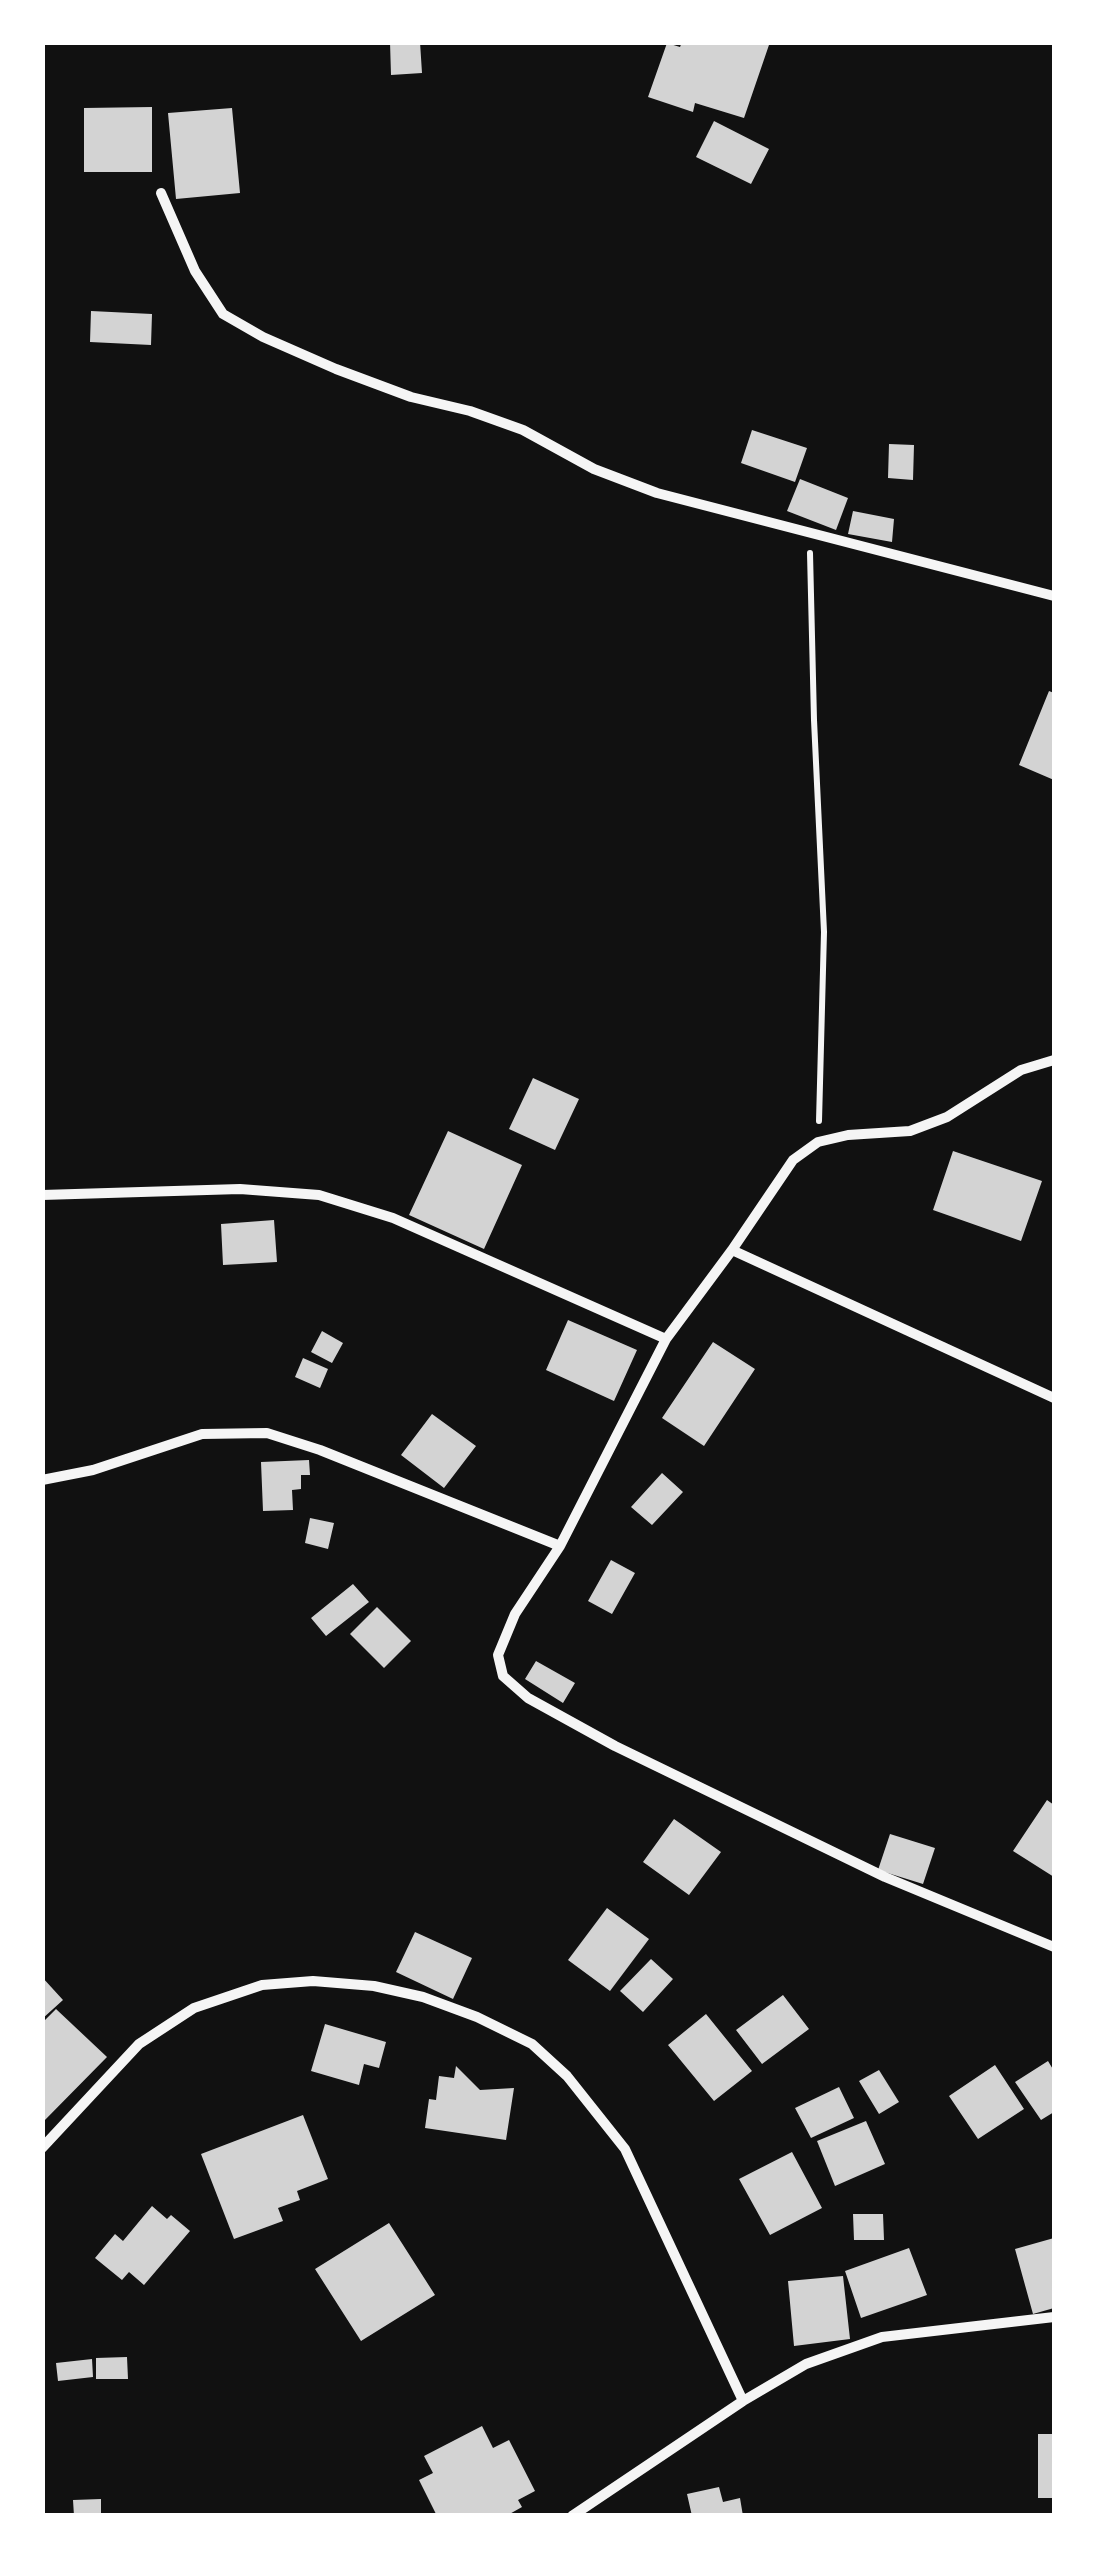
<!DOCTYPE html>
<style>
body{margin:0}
#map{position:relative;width:1097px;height:2558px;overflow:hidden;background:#111;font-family:"Varela Round",sans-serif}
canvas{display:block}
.frame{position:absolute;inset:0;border:45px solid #fff;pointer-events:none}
</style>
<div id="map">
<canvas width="1097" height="2558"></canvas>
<div class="frame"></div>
</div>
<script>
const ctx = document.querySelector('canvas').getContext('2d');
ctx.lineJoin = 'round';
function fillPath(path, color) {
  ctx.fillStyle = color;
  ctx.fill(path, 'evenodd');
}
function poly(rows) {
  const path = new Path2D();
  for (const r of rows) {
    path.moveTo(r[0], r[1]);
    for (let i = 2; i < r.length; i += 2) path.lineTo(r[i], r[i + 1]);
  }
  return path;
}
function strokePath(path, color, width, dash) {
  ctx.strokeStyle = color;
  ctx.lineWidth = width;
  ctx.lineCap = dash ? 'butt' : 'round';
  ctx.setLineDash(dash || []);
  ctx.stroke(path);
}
fillPath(poly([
 [390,42,420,42,422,73,391,75],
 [682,42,770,42,744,118,695,103,693,112,648,97,667,43,680,47],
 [152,107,152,172,84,172,84,108],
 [232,108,240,193,176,199,168,113],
 [714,121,769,149,751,184,696,157],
 [91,311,152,314,151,345,90,342],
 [752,430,807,448,795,482,741,463],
 [889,444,914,445,913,480,888,478],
 [800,479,848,498,836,530,787,511],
 [853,511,894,519,892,542,848,534],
 [1049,691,1054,693,1054,780,1019,765],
 [533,1078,579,1099,555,1150,509,1129],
 [448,1131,522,1165,484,1249,409,1215],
 [953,1151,1042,1181,1021,1241,933,1210],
 [274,1220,277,1262,223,1265,221,1224],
 [568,1320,637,1350,614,1401,546,1370],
 [322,1331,343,1343,332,1363,311,1352],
 [713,1342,755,1369,704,1446,662,1418],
 [303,1358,328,1369,320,1388,295,1377],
 [432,1414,476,1446,444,1488,401,1455],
 [309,1460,310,1475,301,1475,301,1489,292,1490,293,1510,263,1511,261,1462],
 [662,1473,683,1492,652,1525,631,1507],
 [310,1518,334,1523,328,1549,305,1543],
 [611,1560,635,1573,612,1614,588,1601],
 [353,1584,369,1602,326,1636,311,1618],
 [377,1607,411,1641,384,1668,350,1634],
 [536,1661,575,1683,563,1703,525,1679],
 [1047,1800,1054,1805,1054,1877,1013,1851],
 [674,1819,721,1852,689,1895,643,1862],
 [890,1834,935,1848,923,1884,878,1870],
 [607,1908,649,1939,610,1991,568,1960],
 [415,1932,472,1958,453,1999,396,1972],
 [651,1959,673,1979,643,2012,620,1991],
 [42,1977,63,2000,42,2019],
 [783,1995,809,2029,762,2064,736,2030],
 [56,2009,107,2057,42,2123,42,2023],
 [706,2014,752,2071,714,2101,668,2045],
 [325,2024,386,2042,379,2068,364,2064,359,2085,311,2071],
 [1048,2061,1054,2071,1054,2112,1041,2120,1015,2082],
 [995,2065,1024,2109,978,2139,949,2096],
 [456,2066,480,2090,514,2088,506,2140,425,2128,429,2099,436,2100,439,2076,454,2078],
 [879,2070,899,2102,879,2114,859,2081],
 [839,2087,854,2118,811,2138,795,2108],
 [303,2115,328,2179,297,2191,300,2200,278,2208,283,2221,234,2239,201,2154],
 [866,2121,885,2164,835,2186,817,2141],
 [792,2152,822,2208,770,2235,739,2179],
 [152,2206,167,2219,171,2215,190,2231,144,2285,129,2272,122,2280,95,2258,115,2234,123,2241],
 [853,2214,883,2214,884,2240,854,2240],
 [389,2223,435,2295,361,2341,315,2269],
 [1054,2238,1054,2308,1033,2314,1015,2249],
 [909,2248,927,2295,861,2318,845,2271],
 [843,2276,850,2339,794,2346,788,2281],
 [127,2357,128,2379,96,2379,96,2358],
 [92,2359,93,2377,58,2381,56,2363],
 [482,2426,493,2448,509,2440,535,2491,518,2500,522,2507,506,2516,437,2516,419,2480,433,2473,424,2456],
 [1038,2434,1054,2434,1054,2498,1038,2498],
 [719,2487,723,2502,740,2498,743,2516,692,2516,687,2494],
 [101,2499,101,2516,74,2516,73,2500]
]), '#d3d3d3');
strokePath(poly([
 [810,553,814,720,824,932,819,1121]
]), '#f5f5f5', 6);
strokePath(poly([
 [161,193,195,271,223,314,263,337,336,369,411,397,470,411,523,430,594,469,657,493,1054,596],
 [1054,1060,1021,1070,947,1117,910,1131,848,1135,818,1142,793,1160,732,1250,666,1339,560,1546,515,1614,498,1655,503,1676,528,1698,615,1746,885,1877,1054,1947],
 [42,1195,240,1189,319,1195,393,1218,666,1339],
 [732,1250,1054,1398],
 [42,1480,93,1470,202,1434,267,1433,320,1450,560,1546],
 [42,2148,139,2044,194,2008,262,1985,313,1981,374,1986,423,1997,477,2017,532,2044,567,2076,625,2149,743,2401],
 [572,2516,743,2401,806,2364,882,2337,1054,2317]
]), '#f5f5f5', 10);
</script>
